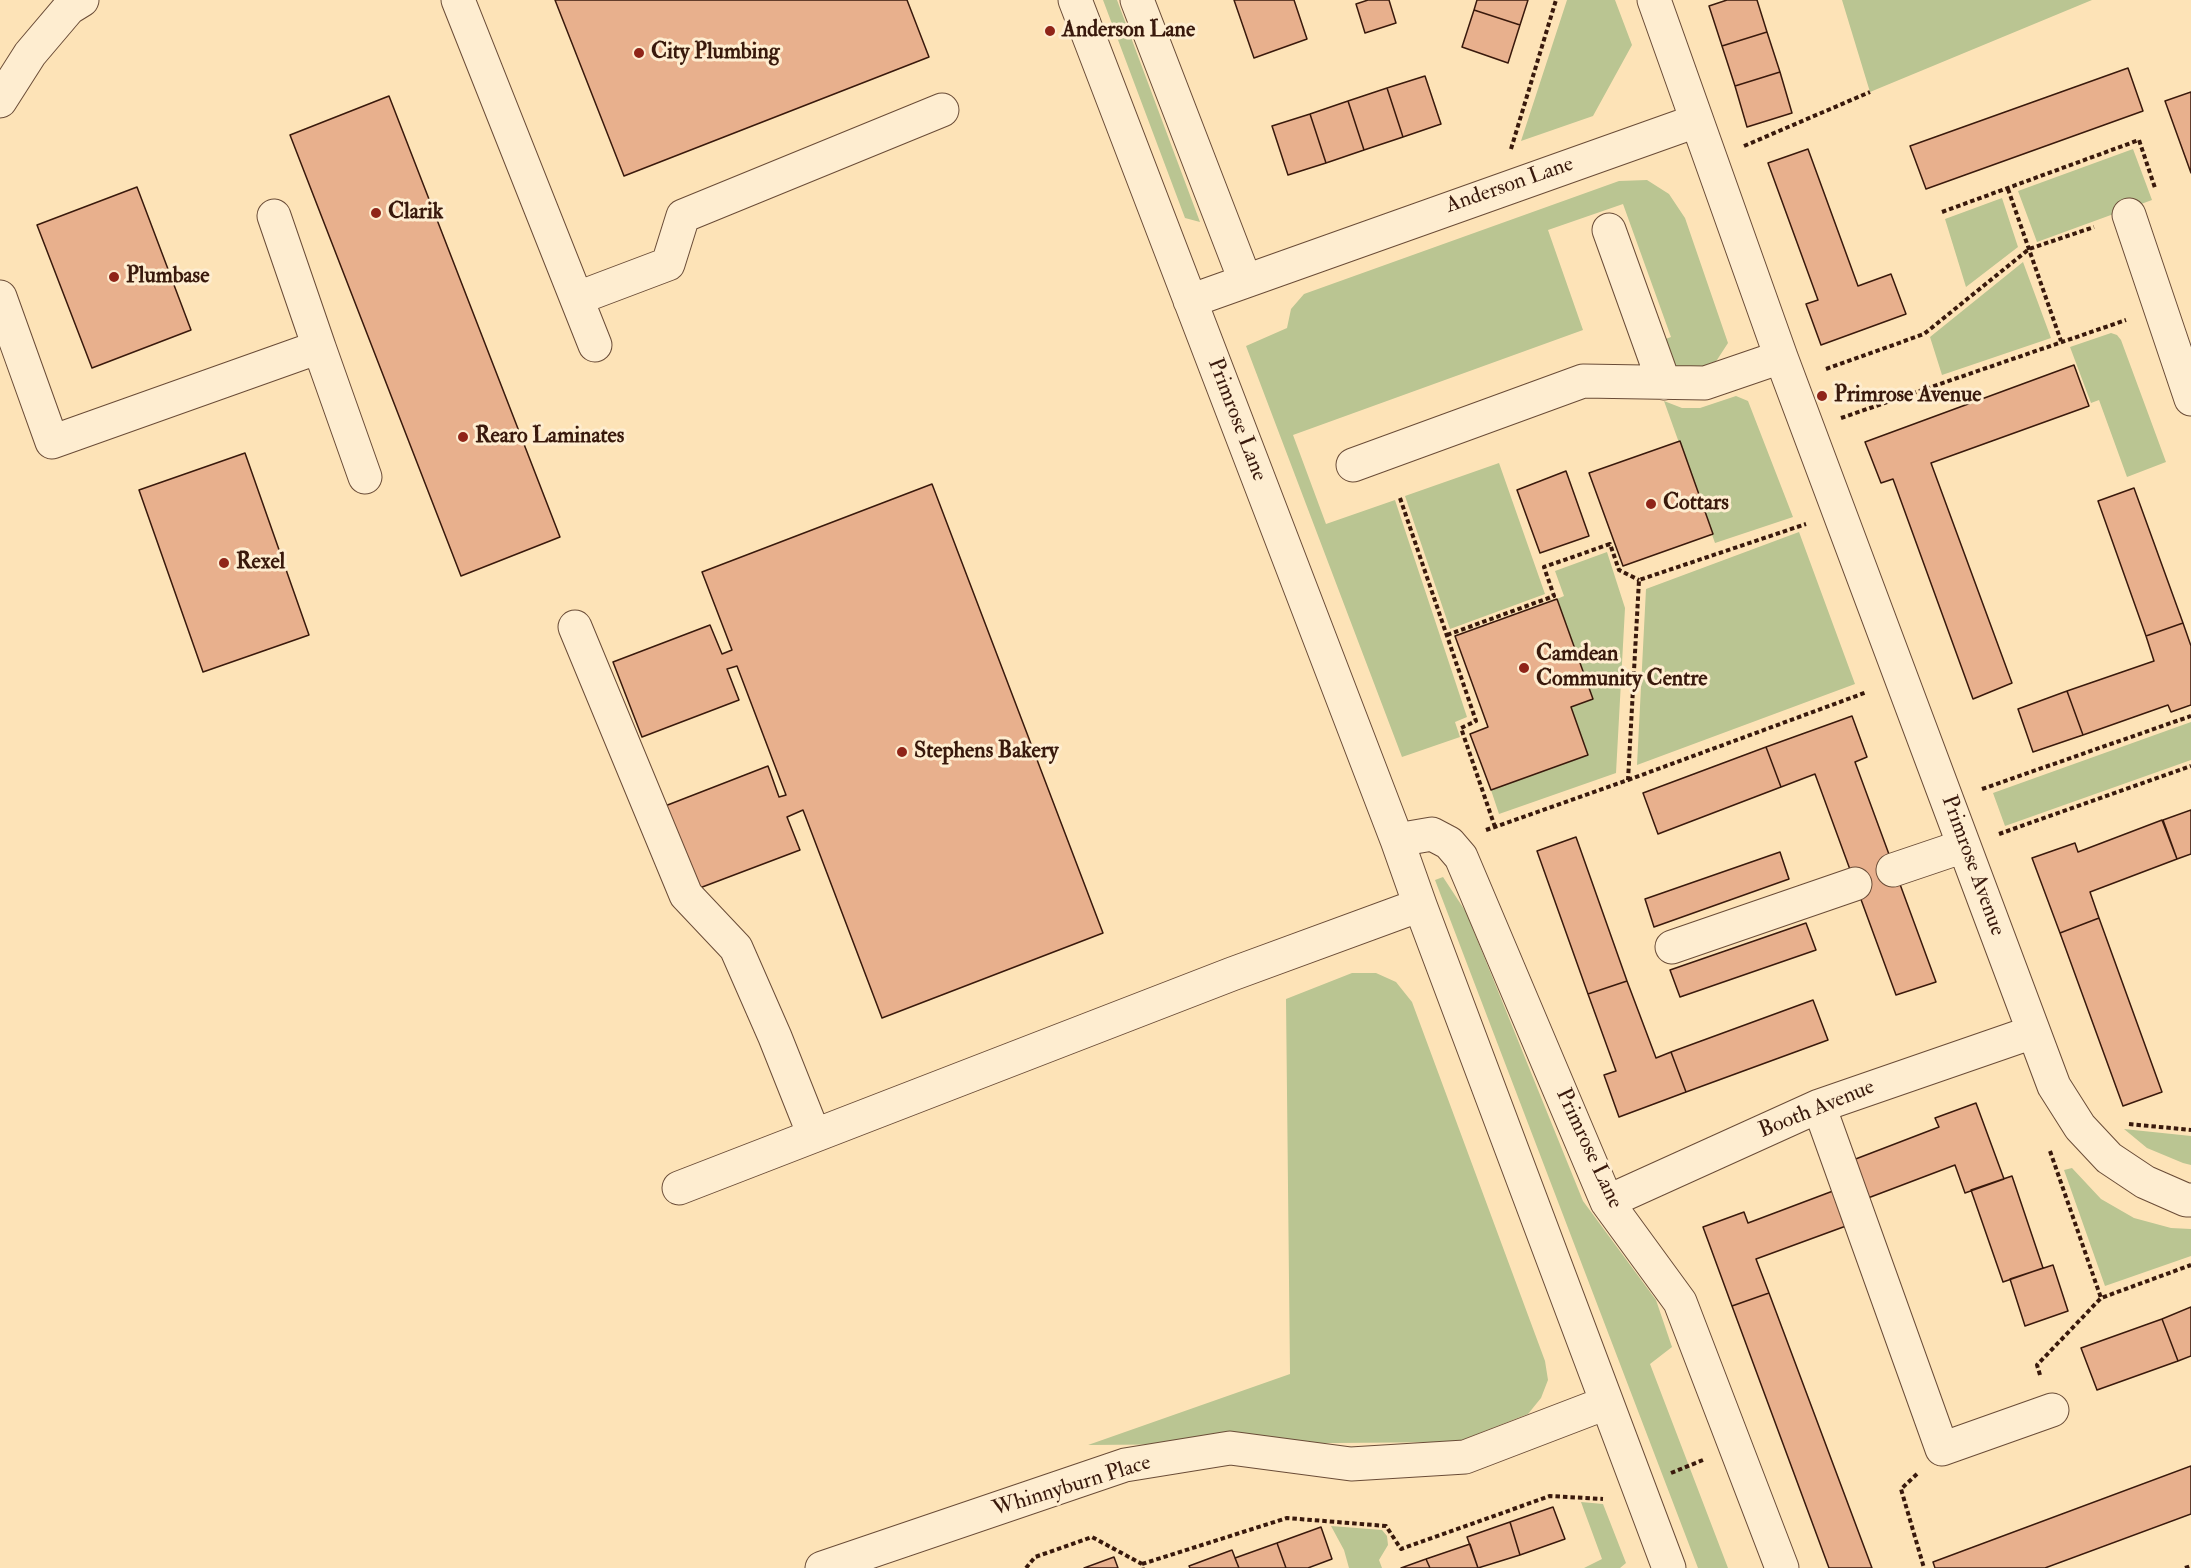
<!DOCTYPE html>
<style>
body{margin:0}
canvas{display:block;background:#fde3b7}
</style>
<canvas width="2191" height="1568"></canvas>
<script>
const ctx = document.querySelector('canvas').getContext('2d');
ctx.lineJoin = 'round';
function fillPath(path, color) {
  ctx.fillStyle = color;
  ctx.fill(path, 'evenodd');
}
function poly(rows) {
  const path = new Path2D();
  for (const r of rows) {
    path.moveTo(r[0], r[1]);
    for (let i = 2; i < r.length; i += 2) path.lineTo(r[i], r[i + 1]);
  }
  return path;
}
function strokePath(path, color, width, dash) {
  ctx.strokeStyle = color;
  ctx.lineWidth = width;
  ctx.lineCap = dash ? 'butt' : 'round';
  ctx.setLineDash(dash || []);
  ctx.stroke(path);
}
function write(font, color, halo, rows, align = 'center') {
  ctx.font = font + ' "IM FELL Double Pica",serif';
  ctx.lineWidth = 6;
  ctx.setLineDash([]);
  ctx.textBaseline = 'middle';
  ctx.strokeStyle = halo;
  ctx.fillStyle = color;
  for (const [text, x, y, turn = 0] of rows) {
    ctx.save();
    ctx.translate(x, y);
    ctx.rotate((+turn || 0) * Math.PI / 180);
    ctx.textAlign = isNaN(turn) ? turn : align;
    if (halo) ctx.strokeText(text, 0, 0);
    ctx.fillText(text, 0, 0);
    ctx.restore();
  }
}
fillPath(poly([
 [1103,0,1117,0,1200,222,1185,218],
 [1567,0,1615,0,1632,45,1593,116,1521,141],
 [1842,0,2092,0,1870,92],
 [2133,149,2152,200,2037,242,2018,191],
 [1647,180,1669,194,1685,218,1728,343,1715,363,1694,373,1670,369,1657,342,1671,337,1623,204,1548,230,1583,330,1293,435,1326,524,1395,500,1467,717,1455,722,1460,737,1402,757,1246,346,1287,328,1291,309,1304,294,1619,181],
 [2002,198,2018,247,1966,287,1945,219],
 [2023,262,2051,338,1942,375,1930,337],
 [2111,333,2117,335,2121,340,2166,462,2127,477,2099,400,2091,403,2070,347],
 [1736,396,1748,401,1793,517,1715,543,1664,401,1682,408,1700,408],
 [1499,463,1545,594,1450,629,1405,496],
 [1799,532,1855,684,1637,765,1646,589],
 [1607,552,1625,608,1616,773,1499,814,1491,790,1588,755,1571,707,1593,698,1557,599,1564,596,1555,571],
 [2191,722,2191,760,2005,826,1993,793],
 [1443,877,1466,912,1583,1201,1656,1300,1672,1347,1650,1364,1728,1568,1698,1568,1435,880],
 [1352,973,1376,973,1396,982,1412,1002,1545,1361,1548,1380,1541,1398,1528,1414,1457,1442,1088,1445,1290,1374,1286,999],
 [2124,1129,2191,1136,2191,1165,2183,1163,2147,1148],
 [2072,1168,2101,1199,2134,1218,2171,1228,2191,1229,2191,1256,2105,1286,2064,1170],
 [1581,1502,1603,1504,1626,1563,1620,1568,1584,1568,1602,1559],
 [1331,1526,1382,1530,1387,1536,1388,1545,1379,1560,1382,1568,1349,1568,1344,1550]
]), '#bac592');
const building = poly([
 [555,0,907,0,929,57,624,176,555,0],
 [1234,0,1294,0,1307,39,1254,58,1234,0],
 [1368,0,1389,0,1396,23,1365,33,1356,4,1368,0],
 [1477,0,1528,0,1520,25,1474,10,1477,0],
 [1727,0,1757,0,1767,32,1722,46,1709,6,1727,0],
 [1474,10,1520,25,1508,63,1462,47,1474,10],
 [1767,32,1780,72,1735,86,1722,46,1767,32],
 [2128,68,2143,111,1926,189,1910,146,2128,68],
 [1780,72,1792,113,1747,127,1735,86,1780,72],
 [1425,76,1441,124,1403,137,1387,88,1425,76],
 [1387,88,1403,137,1364,150,1348,101,1387,88],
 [2191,92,2191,173,2165,101,2191,92],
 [389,96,560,537,461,576,290,135,389,96],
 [1348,101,1364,150,1326,163,1310,114,1348,101],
 [1310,114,1326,163,1288,175,1272,126,1310,114],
 [1808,149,1858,286,1891,274,1906,314,1821,345,1806,304,1818,300,1768,163,1808,149],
 [137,187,191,330,92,368,37,225,137,187],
 [2074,365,2089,406,1931,463,2012,683,1973,699,1893,479,1881,483,1865,442,2074,365],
 [1680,441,1713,534,1623,566,1589,473,1680,441],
 [245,453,309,635,203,672,139,490,245,453],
 [1566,471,1589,536,1540,553,1517,490,1566,471],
 [932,484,1103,933,882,1018,803,810,787,817,800,850,697,889,665,806,768,766,779,797,786,795,737,666,727,669,739,700,642,737,613,662,710,625,722,654,732,650,702,572,932,484],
 [2134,488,2183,623,2146,636,2098,501,2134,488],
 [1557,599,1593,699,1571,707,1588,755,1491,790,1470,734,1488,727,1455,636,1557,599],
 [2183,623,2191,646,2191,705,2171,712,2168,705,2083,735,2067,691,2154,661,2146,636,2183,623],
 [2067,691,2083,735,2033,752,2018,709,2067,691],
 [1852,716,1867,757,1855,762,1936,982,1896,995,1815,774,1781,787,1766,747,1852,716],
 [1766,747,1781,787,1658,834,1643,793,1766,747],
 [2191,810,2191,854,2177,859,2163,820,2191,810],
 [2162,820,2177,859,2090,892,2099,918,2060,933,2032,858,2075,843,2078,852,2162,820],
 [1576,837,1627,981,1588,994,1537,851,1576,837],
 [1780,852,1789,879,1654,927,1645,899,1780,852],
 [2099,918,2162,1092,2123,1106,2060,933,2099,918],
 [1806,923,1816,950,1680,997,1670,970,1806,923],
 [1627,981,1656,1058,1671,1052,1686,1092,1619,1117,1604,1075,1616,1071,1588,994,1627,981],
 [1813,1000,1828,1040,1686,1092,1671,1052,1813,1000],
 [1976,1103,2004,1179,1965,1193,1955,1165,1868,1198,1853,1160,1939,1127,1935,1118,1976,1103],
 [2012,1176,2043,1268,2003,1282,1971,1190,2012,1176],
 [1833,1191,1846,1226,1756,1259,1769,1293,1732,1306,1703,1227,1744,1212,1748,1223,1833,1191],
 [2053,1265,2068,1311,2025,1326,2010,1279,2053,1265],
 [1769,1293,1872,1568,1829,1568,1732,1306,1769,1293],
 [2191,1307,2191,1356,2178,1361,2162,1319,2191,1307],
 [2162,1319,2178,1361,2097,1390,2081,1348,2162,1319],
 [2191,1466,2191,1514,2045,1568,1935,1568,1933,1562,2191,1466],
 [1553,1507,1565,1539,1520,1555,1510,1522,1553,1507],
 [1510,1522,1520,1555,1478,1568,1467,1537,1510,1522],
 [1321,1527,1332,1559,1308,1568,1286,1568,1277,1543,1321,1527],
 [1277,1543,1286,1568,1239,1568,1235,1558,1277,1543],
 [1470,1544,1478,1568,1430,1568,1426,1559,1470,1544],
 [1232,1550,1239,1568,1190,1568,1189,1566,1232,1550],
 [1114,1557,1118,1568,1084,1568,1114,1557],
 [1426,1559,1430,1568,1401,1568,1426,1559]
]);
fillPath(building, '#e8b08d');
strokePath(building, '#39190c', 1.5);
const minor = poly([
 [458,0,595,345],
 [1075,0,1397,840,1420,905,1669,1568],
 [1137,0,1245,280],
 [1654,0,1781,357,2054,1086,2080,1127,2109,1158,2145,1182,2186,1200,2191,1200],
 [0,101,30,54,69,8,82,0],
 [2129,215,2191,399],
 [1609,230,1664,383],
 [0,297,52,442,319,347,274,216],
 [578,298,668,264,683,216,942,110],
 [1190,301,1696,121],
 [319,347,365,477],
 [1353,465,1583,381,1705,383,1781,357],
 [575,627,686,895,736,948,775,1037,814,1135],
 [1397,840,1432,834,1449,843,1461,857,1607,1202,1680,1302,1782,1568],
 [1893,870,1964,846],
 [1672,947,1855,884],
 [1819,1106,1942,1449,2052,1410],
 [679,1188,1232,974,1420,905],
 [1607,1202,1819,1106,2033,1032],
 [822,1568,1125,1465,1230,1448,1351,1464,1465,1457,1606,1403]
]);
strokePath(minor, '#6a4c37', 35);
strokePath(poly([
 [1744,146,1870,92],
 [1511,149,1556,0],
 [2008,189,2061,341],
 [1942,212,2139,140,2155,188],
 [1826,369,1924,334,2029,249,2094,227],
 [1841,418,2126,320],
 [1400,498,1476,721,1461,728,1495,827],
 [1447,635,1554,596,1544,567,1610,544,1619,570,1639,580],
 [1628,780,1867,692],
 [1982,789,2191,716],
 [1486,830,1628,780,1639,580,1806,524],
 [1999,834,2191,766],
 [2129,1124,2191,1130],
 [2050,1151,2101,1298],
 [2040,1375,2037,1365,2101,1298,2191,1265],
 [1671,1473,1703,1460],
 [1917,1474,1901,1489,1924,1568],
 [1142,1564,1287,1518,1386,1526,1401,1549,1550,1496,1603,1499],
 [1026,1568,1035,1557,1092,1537,1142,1564,1143,1568],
 [2185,1568,2191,1566]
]), '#39190c', 4, [4.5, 3]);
strokePath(minor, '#feedd0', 33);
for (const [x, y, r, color] of [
 [1050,31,6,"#8f2418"],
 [639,53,6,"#8f2418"],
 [376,213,6,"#8f2418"],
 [114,277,6,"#8f2418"],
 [1822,396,6,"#8f2418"],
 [463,437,6,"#8f2418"],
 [1651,504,6,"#8f2418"],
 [224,563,6,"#8f2418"],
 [1524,668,6,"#8f2418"],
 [902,752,6,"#8f2418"]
]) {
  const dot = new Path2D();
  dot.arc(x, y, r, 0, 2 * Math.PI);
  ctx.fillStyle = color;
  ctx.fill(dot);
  strokePath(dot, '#feedd0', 2);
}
write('bold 22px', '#39190c', '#feedd0', [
 ["Anderson Lane",1062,31],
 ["City Plumbing",651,53],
 ["Clarik",388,213],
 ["Plumbase",126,277],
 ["Primrose Avenue",1834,396],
 ["Rearo Laminates",475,437],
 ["Cottars",1663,504],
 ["Rexel",236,563],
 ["Camdean",1536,655],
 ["Community Centre",1536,680],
 ["Stephens Bakery",914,752]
], 'left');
write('22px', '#39190c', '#feedd0', [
 ["Anderson Lane",1510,186,-19],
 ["Primrose Lane",1236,420,69],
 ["Primrose Avenue",1972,866,70],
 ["Booth Avenue",1817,1110,-22],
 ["Primrose Lane",1588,1149,65],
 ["Whinnyburn Place",1072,1487,-17]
]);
</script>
